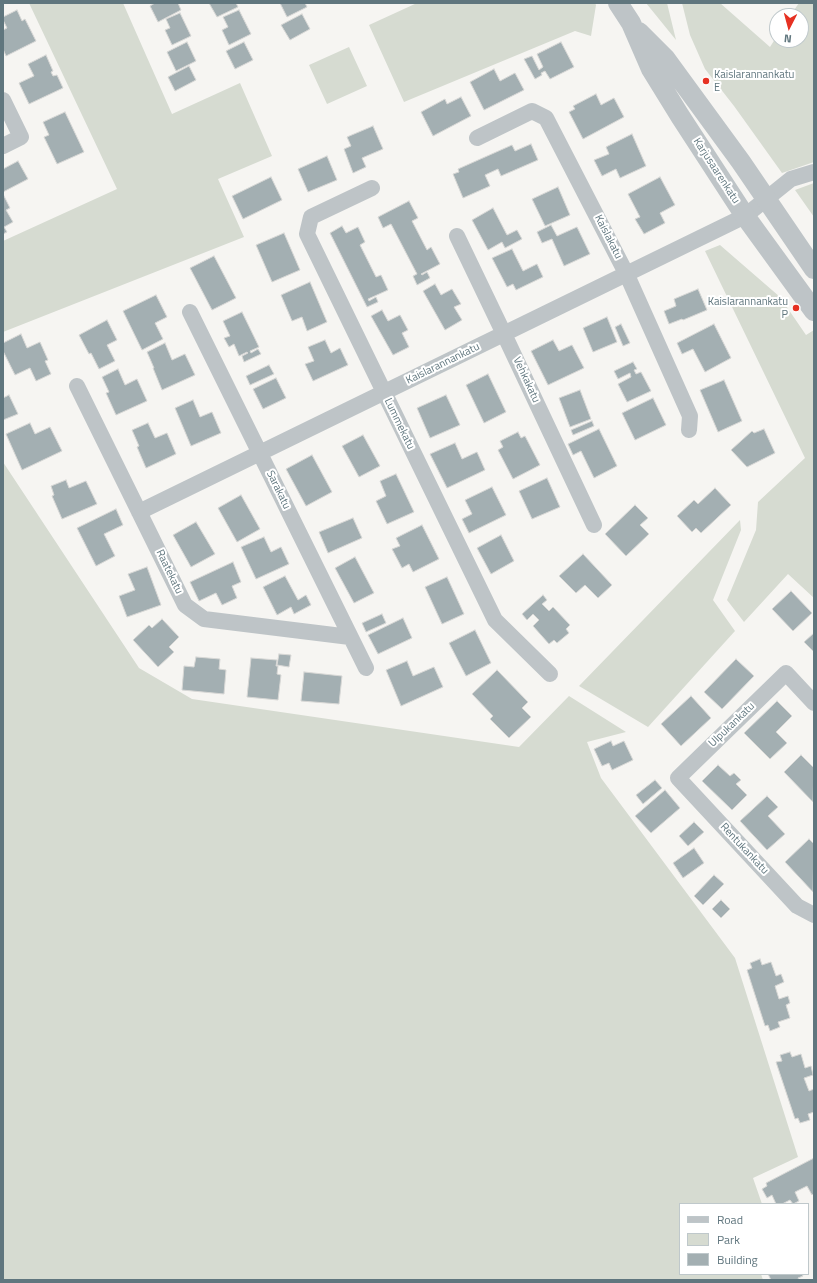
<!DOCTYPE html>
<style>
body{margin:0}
#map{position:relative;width:817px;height:1283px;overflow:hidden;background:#f6f5f2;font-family:"Titillium Web",sans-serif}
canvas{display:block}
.frame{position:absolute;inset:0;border:4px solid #60767e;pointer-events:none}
.legend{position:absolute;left:679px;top:1203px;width:130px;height:72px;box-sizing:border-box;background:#fff;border:1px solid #bfc8cb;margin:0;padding:5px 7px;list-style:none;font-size:12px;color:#60767e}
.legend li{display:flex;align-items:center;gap:8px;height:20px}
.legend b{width:20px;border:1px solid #bfc8cb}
.north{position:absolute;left:769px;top:8px;width:40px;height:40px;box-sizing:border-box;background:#fff;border:1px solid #bfc8cb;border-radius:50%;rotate:186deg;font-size:11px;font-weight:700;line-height:16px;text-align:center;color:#60767e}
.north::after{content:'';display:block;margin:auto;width:14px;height:18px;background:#e63122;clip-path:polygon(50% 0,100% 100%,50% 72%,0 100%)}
</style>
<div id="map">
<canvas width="817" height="1283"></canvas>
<div class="frame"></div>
<ul class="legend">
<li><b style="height:5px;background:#bec4c7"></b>Road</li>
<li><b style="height:11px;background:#d6dbd1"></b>Park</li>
<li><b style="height:11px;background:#a3afb2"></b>Building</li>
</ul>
<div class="north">N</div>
</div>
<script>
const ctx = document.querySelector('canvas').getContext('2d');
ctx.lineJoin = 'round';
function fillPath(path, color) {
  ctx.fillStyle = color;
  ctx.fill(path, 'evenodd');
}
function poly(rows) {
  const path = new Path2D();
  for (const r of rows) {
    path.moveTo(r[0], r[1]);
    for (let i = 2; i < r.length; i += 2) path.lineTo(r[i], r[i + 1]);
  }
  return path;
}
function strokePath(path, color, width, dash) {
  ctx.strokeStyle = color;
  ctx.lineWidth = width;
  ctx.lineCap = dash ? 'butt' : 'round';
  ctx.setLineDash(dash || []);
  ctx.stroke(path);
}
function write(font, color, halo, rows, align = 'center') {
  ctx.font = font + ' "Titillium Web",sans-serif';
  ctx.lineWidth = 4;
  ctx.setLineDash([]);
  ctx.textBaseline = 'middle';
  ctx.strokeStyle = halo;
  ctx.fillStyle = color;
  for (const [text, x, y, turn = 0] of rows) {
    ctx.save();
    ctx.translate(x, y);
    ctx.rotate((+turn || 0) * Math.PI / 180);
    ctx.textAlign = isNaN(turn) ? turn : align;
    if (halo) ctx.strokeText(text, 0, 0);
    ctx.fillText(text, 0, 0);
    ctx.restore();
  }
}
fillPath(poly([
 [29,3,123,3,172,114,240,83,272,156,218,179,244,237,3,332,3,241,117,189],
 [417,3,595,3,596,5,591,36,575,31,404,102,369,25],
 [646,3,667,3,676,40],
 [682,3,720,3,770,47,777,36,777,40,801,40,801,16,790,16,799,3,814,3,814,162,782,173,734,106,705,69,690,35],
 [349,47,367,86,327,104,309,65],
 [814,183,814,217,795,190],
 [720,245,780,297,806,335,814,330,814,598,788,574,744,622,727,600,756,530,758,502,805,458,705,251],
 [3,462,139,668,192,699,519,747,569,696,626,732,587,742,601,778,735,958,798,1157,753,1178,762,1204,680,1204,680,1274,761,1274,763,1280,3,1280],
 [740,520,741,530,713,600,735,631,648,727,579,686]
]), '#d6dbd1');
const building = poly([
 [155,3,178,3,181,10,158,22,150,6,155,3],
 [209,3,236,3,238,7,217,17,209,3],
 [280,3,305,3,307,7,287,17,280,3],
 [17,10,22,21,25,19,36,41,6,56,3,49,3,30,7,28,3,20,3,17,17,10],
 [239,10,251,34,229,45,222,30,228,27,223,17,239,10],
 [180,13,191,36,172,45,165,30,170,28,166,19,180,13],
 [302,14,310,29,290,40,281,25,302,14],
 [187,42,196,61,176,71,167,52,187,42],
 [244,42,253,60,235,69,226,51,244,42],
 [561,42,574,67,550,79,545,71,541,73,542,75,535,79,524,59,532,56,539,70,543,67,537,54,561,42],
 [46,55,53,71,51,72,53,76,57,75,63,88,29,104,19,83,34,76,28,64,46,55],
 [189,66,196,80,175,91,168,77,189,66],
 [494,69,500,81,515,73,524,90,484,110,470,82,494,69],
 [596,94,601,105,614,98,624,117,583,139,569,112,575,109,573,106,596,94],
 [461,97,471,116,433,136,421,112,445,99,447,104,461,97],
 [65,112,84,152,57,164,44,137,49,135,43,122,65,112],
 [373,126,383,149,362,158,366,167,353,173,344,149,351,146,347,137,373,126],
 [632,134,646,166,620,178,616,169,602,176,594,160,609,154,606,147,632,134],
 [531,144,538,160,501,176,498,169,485,175,490,186,463,198,453,174,459,172,458,169,512,145,515,151,531,144],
 [327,156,337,180,308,192,298,169,327,156],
 [18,161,28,179,3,192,3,169,18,161],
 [271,177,282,200,243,219,232,196,271,177],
 [660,177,675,205,660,213,665,223,644,234,635,219,640,217,628,194,660,177],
 [558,187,570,215,545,226,532,199,558,187],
 [3,194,10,208,6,210,13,222,4,227,7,232,3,234,3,194],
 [409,201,418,218,412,221,427,250,431,247,440,264,421,274,422,275,427,272,430,278,417,285,413,276,417,274,391,224,383,228,378,217,409,201],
 [493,208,507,235,517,230,522,239,505,248,502,242,488,250,472,220,493,208],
 [551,225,557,236,577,227,590,254,564,266,552,239,542,243,537,232,551,225],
 [342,226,346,233,358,227,365,242,360,245,376,277,381,275,388,290,368,299,369,301,376,297,378,302,367,307,330,233,342,226],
 [284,233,300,270,272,282,256,245,284,233],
 [512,249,523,271,537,264,543,277,516,290,513,284,507,287,492,258,512,249],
 [214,256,236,298,212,310,190,268,214,256],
 [310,282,327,322,307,331,302,317,292,321,281,295,310,282],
 [435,284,441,295,452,289,461,304,454,307,462,320,445,330,423,291,435,284],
 [698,289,707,310,683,320,682,319,669,324,664,311,676,306,674,299,698,289],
 [156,295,167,317,155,323,163,339,142,350,123,311,156,295],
 [382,310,388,321,400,315,408,330,402,333,409,347,393,355,371,316,382,310],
 [242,312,259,347,250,351,251,353,258,349,261,354,244,362,242,356,248,353,247,352,239,356,234,344,229,347,224,338,230,336,223,321,242,312],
 [607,317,617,342,593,352,583,328,607,317],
 [107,320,117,340,107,345,115,361,99,369,91,353,89,354,79,335,107,320],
 [621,324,630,343,623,346,615,327,621,324],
 [714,324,731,358,705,372,693,349,682,354,677,343,714,324],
 [21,334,27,348,40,342,48,360,45,361,51,374,36,381,30,368,15,375,3,351,3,343,21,334],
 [325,340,331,353,340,348,348,365,313,381,305,364,314,361,308,347,325,340],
 [553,340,559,351,572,345,584,368,548,385,531,351,553,340],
 [165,343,172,360,185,354,195,375,162,390,153,368,154,368,147,352,165,343],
 [633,362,637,369,634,370,636,374,641,372,651,391,627,402,618,384,631,377,630,373,618,379,614,371,633,362],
 [269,365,274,374,250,385,246,376,269,365],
 [118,369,125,385,137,379,147,401,116,415,106,393,109,392,102,377,118,369],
 [488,374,506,412,484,423,466,385,488,374],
 [276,378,286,398,263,409,253,389,276,378],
 [724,380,742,421,718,432,700,390,724,380],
 [580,390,591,419,570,427,559,398,580,390],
 [9,395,18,414,3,420,3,398,9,395],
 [446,395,460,425,430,438,417,408,446,395],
 [653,398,666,425,635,440,622,413,653,398],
 [193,400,200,417,212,412,221,433,191,446,175,408,193,400],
 [592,421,594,426,573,435,571,430,592,421],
 [30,423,35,434,50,427,62,451,22,470,6,434,30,423],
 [148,423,155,438,167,433,176,454,146,468,137,447,139,446,132,430,148,423],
 [599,429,617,466,594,478,581,451,573,455,568,444,599,429],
 [764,429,775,453,747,467,731,450,752,431,754,433,764,429],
 [518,432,521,438,525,436,540,465,513,479,498,450,503,447,500,441,518,432],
 [363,435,380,466,359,477,342,446,363,435],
 [455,443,462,459,477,452,485,470,447,488,430,454,455,443],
 [312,455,332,492,306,506,286,469,312,455],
 [396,474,414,512,387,524,376,501,386,496,380,481,396,474],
 [547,478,560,507,532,519,519,491,547,478],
 [66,480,69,488,86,481,97,504,62,519,52,496,54,495,51,486,66,480],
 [492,487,506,515,469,533,462,519,472,514,465,500,492,487],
 [715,488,731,505,701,533,696,528,692,532,677,516,694,500,698,504,715,488],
 [241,495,260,529,237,542,218,508,241,495],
 [635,505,648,518,640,525,649,534,626,556,605,534,635,505],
 [116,509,123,525,104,534,115,556,96,566,77,528,116,509],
 [353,518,362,538,328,553,319,532,353,518],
 [196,522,215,554,191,567,173,535,196,522],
 [422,525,439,559,413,572,409,564,402,568,392,549,400,546,396,538,422,525],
 [501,535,514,561,491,574,477,548,501,535],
 [264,537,271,552,281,547,289,564,256,579,241,547,264,537],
 [583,554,612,585,598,598,585,585,576,593,559,576,583,554],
 [355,557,374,593,354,603,335,568,355,557],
 [233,562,241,582,232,586,237,598,222,605,216,593,199,601,190,582,233,562],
 [147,567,161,605,127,617,119,596,135,590,128,574,147,567],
 [285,576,298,600,306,595,311,605,294,614,291,607,277,615,263,587,285,576],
 [447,577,464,614,442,624,425,587,447,577],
 [791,591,812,613,793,631,772,609,791,591],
 [543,595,547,600,542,604,549,611,553,607,570,625,566,629,569,633,557,643,554,640,549,644,533,626,539,620,533,614,527,620,522,614,543,595],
 [382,614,386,623,366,632,362,623,382,614],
 [403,618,412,638,378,654,368,635,403,618],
 [162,619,179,637,169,647,174,652,158,667,133,640,149,625,152,628,162,619],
 [475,630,491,663,466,676,449,643,475,630],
 [814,633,814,652,804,642,814,633],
 [279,654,291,655,289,667,277,665,279,654],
 [196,657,220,659,219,669,226,670,224,694,182,690,184,666,194,667,196,657],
 [251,658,277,660,276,666,278,666,277,674,281,675,278,700,247,697,251,658],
 [736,659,754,676,722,709,704,692,736,659],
 [407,661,413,676,434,667,443,687,401,706,386,670,407,661],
 [497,670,528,702,522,708,531,717,509,738,490,719,493,716,472,694,497,670],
 [304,672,342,676,339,704,301,701,304,672],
 [691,696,711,718,681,746,661,724,691,696],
 [777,701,792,716,776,732,787,743,770,759,744,733,777,701],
 [611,741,613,746,624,741,633,760,612,770,609,763,602,766,594,749,611,741],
 [801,755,814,768,813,802,784,772,801,755],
 [718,765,730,776,734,773,741,780,736,784,747,795,732,810,702,781,718,765],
 [655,780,662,788,643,804,636,795,655,780],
 [665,790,680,808,651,833,635,816,665,790],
 [767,796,778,807,768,816,785,834,767,850,740,821,767,796],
 [694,822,704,832,688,846,679,836,694,822],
 [809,839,814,844,813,892,785,862,809,839],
 [694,848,704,863,683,878,673,863,694,848],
 [714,875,724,884,703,905,694,896,714,875],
 [721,900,730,909,721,918,712,909,721,900],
 [760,959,762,965,771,962,776,976,781,974,784,982,775,986,779,999,788,996,790,1003,786,1005,790,1018,778,1022,780,1027,770,1031,768,1025,765,1026,747,970,752,968,750,963,760,959],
 [790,1052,792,1057,801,1054,805,1068,811,1066,813,1075,804,1078,809,1091,814,1089,814,1112,808,1114,810,1120,800,1123,798,1118,795,1119,776,1062,782,1061,780,1055,790,1052],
 [814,1158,814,1193,812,1195,807,1186,795,1192,799,1201,793,1204,790,1200,782,1204,776,1204,772,1195,767,1198,762,1189,767,1186,766,1183,814,1158],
 [768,1274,802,1274,803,1276,798,1278,799,1280,771,1280,768,1274]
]);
fillPath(building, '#a3afb2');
strokePath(building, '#d7d7d5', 1);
strokePath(poly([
 [3,100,21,137,3,146],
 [477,138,532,111,546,118,627,275,690,416,689,430],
 [372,188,311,217,307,234,495,620,550,674],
 [457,236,504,334,594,525],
 [190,312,366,668],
 [77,386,185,605,204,619,350,637],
 [139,512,745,216,791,179,814,172],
 [814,703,786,673,678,778,797,906,814,915]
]), '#bec4c7', 16);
strokePath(poly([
 [618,3,631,23,651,69,680,116,745,216,814,311],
 [639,32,665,58,741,162,814,269]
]), '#bec4c7', 20);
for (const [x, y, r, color] of [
 [706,81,4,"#e63122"],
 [796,308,4,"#e63122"]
]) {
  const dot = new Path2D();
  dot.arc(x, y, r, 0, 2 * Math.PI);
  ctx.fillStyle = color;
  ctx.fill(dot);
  strokePath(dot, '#fff', 1.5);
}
write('11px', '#60767e', '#fff', [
 ["Kaislarannankatu",714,75],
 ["E",714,88],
 ["Kaislarannankatu",788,302,"right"],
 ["P",788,315,"right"]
], 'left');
write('11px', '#60767e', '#fff', [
 ["Karjusaarenkatu",716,171,57],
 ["Kaislakatu",608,237,63],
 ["Kaislarannankatu",443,364,-26],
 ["Vehkakatu",526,380,65],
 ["Lummekatu",399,424,64],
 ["Sarakatu",278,490,64],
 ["Raatekatu",169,572,64],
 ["Ulpukankatu",732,725,-44],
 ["Rentukankatu",744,849,47]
]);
</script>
